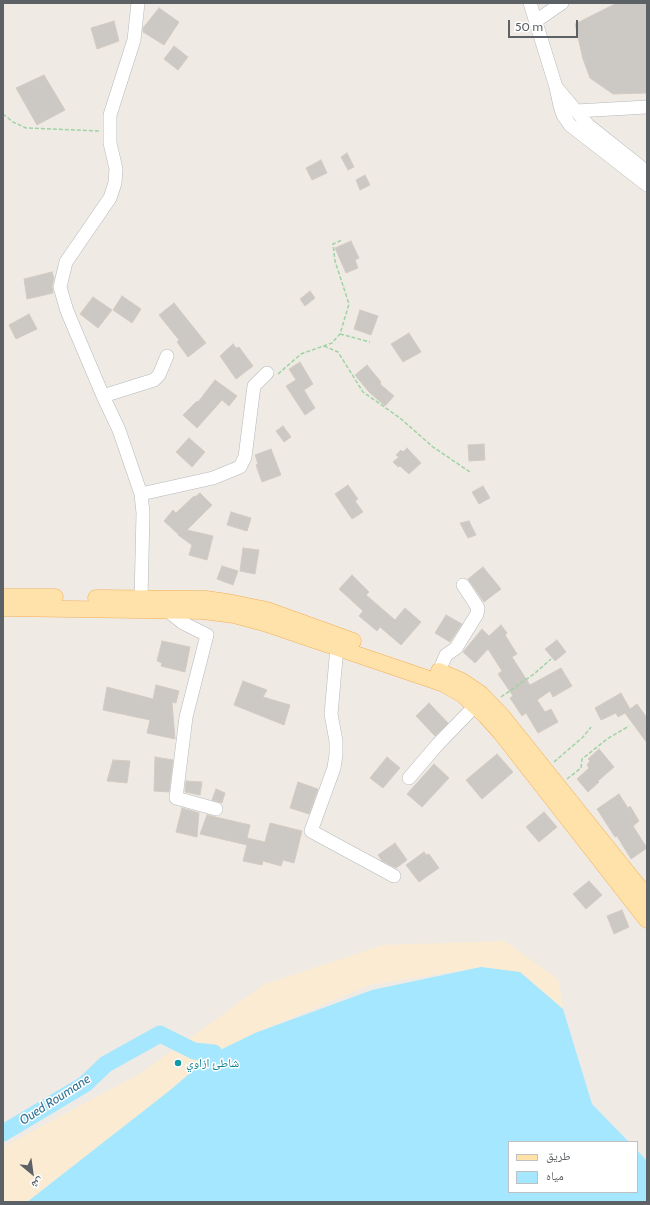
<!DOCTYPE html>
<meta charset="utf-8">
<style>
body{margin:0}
#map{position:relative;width:650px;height:1205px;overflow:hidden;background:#efebe4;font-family:Cabin,"Noto Naskh Arabic",sans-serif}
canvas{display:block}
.frame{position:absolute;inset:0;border:4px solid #5c6165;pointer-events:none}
.legend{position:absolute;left:508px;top:1141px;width:130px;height:52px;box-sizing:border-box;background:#fff;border:1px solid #bec0c1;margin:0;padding:5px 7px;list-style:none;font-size:12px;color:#5c6165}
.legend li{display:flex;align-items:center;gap:8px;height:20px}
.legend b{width:20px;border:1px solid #bec0c1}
.north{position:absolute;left:12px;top:1153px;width:40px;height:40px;-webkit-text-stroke:3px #fff;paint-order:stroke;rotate:151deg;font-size:11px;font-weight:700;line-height:16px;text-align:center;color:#5c6165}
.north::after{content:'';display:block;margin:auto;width:14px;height:18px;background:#5c6165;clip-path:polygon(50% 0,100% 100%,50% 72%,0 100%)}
.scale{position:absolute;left:508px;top:20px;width:70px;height:18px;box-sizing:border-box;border:2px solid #5c6165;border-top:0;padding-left:5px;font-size:12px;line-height:14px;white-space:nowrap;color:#5c6165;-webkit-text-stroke:3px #fff;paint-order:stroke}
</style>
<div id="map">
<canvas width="650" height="1205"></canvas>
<div class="frame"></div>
<ul class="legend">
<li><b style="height:5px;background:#ffe2a9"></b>طريق</li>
<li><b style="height:11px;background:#a4e7ff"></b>مياه</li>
</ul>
<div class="north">ش</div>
<div class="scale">50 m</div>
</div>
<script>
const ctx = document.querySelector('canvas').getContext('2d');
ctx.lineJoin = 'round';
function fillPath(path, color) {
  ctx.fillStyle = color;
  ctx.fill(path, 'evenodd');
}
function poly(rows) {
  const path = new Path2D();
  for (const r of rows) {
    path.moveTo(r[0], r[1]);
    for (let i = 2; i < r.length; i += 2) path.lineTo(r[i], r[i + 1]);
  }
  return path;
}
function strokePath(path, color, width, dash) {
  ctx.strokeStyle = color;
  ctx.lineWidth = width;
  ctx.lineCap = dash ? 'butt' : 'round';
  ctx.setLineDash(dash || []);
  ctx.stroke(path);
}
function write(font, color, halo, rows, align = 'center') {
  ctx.font = font + ' Cabin,"Noto Naskh Arabic",sans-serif';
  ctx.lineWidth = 3;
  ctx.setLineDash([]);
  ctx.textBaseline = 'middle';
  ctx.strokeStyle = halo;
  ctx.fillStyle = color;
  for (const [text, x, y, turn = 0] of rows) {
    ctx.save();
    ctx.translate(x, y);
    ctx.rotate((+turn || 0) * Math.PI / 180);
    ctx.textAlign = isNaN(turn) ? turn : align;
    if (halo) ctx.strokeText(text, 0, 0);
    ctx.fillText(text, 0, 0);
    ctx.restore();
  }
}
fillPath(poly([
 [504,941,558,979,563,1009,520,972,481,967,370,985,255,1033,214,1053,169,1091,27,1202,3,1202,3,1147,141,1073,265,984,383,945]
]), '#fbebd3');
fillPath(poly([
 [481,967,520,972,563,1009,592,1104,629,1142,509,1142,509,1192,637,1192,637,1150,647,1161,647,1202,27,1202,169,1091,214,1053,255,1033,372,990]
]), '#a4e7ff');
strokePath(poly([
 [3,1133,85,1084,106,1064,160,1034,194,1051,214,1053]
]), '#a4e7ff', 17);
const building = poly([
 [617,3,647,3,647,93,613,94,590,78,583,59,575,24,617,3],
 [159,8,179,22,164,45,143,32,143,28,159,8],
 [114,21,119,41,97,49,91,28,114,21],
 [174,46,188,57,178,70,164,59,174,46],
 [44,75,65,110,37,125,16,88,44,75],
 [347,153,354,167,348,170,341,157,347,153],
 [321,160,327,173,312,180,306,168,321,160],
 [365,175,370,185,360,190,356,180,365,175],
 [351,241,359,258,355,260,358,268,346,273,335,248,351,241],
 [52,272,54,278,52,286,53,293,27,299,24,279,52,272],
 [310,291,315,298,305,306,300,299,310,291],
 [122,296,141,309,132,323,113,310,122,296],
 [93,297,112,310,98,328,80,314,93,297],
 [174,303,206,343,188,357,177,342,179,340,159,315,174,303],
 [360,310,378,316,371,335,354,329,360,310],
 [29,314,37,329,16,339,9,325,29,314],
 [409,333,421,352,403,362,391,344,409,333],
 [233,344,236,348,239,347,253,366,236,379,220,356,233,344],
 [300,362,313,384,304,390,315,408,305,415,286,386,296,380,289,369,300,362],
 [367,365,381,382,380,384,394,396,385,406,369,392,355,375,367,365],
 [215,380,237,396,229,406,222,400,197,428,183,415,197,401,198,402,215,380],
 [283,426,291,437,284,442,276,431,283,426],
 [189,438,205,452,192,467,176,452,189,438],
 [484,444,485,460,469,461,468,445,484,444],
 [407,448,421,463,409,474,400,466,398,467,393,462,399,457,396,455,401,450,403,452,407,448],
 [271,449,281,475,262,482,256,465,258,464,255,455,271,449],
 [348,485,358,499,355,501,363,512,352,519,335,494,348,485],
 [483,486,490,498,479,504,472,492,483,486],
 [200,493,212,505,187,530,213,536,207,560,189,555,192,545,178,535,179,535,164,521,173,510,176,513,194,496,195,497,200,493],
 [231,512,251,518,247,531,227,525,231,512],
 [469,521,476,535,468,538,460,523,469,521],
 [243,548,259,550,255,574,240,571,243,548],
 [222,566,238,571,233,585,217,579,222,566],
 [483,567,501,589,484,602,468,579,483,567],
 [352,575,369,592,366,595,395,620,405,608,421,622,401,645,380,627,377,631,359,616,363,611,339,589,352,575],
 [446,615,462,624,450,642,435,633,446,615],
 [501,625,507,633,505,635,517,654,512,657,530,685,561,668,572,686,553,697,550,691,537,700,545,712,551,709,558,722,538,733,526,713,522,716,510,698,513,696,498,674,502,671,488,649,475,663,463,652,482,629,489,636,501,625],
 [557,640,566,652,555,661,545,649,557,640],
 [162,641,190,647,185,672,161,666,162,663,157,661,162,641],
 [243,681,267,690,263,697,290,705,284,725,234,705,243,681],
 [156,685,179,691,176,703,172,702,175,739,147,733,150,720,103,710,107,687,153,699,156,685],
 [621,693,630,709,637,704,647,718,647,743,625,713,618,717,616,713,601,720,595,708,621,693],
 [429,703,448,723,435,736,416,716,429,703],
 [599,749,614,767,598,781,599,782,588,792,577,779,589,768,587,765,590,761,588,759,599,749],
 [497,754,513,772,482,799,466,780,497,754],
 [155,757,173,760,169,792,154,791,155,757],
 [387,757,400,768,383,788,370,778,387,757],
 [113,760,130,761,127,783,107,781,113,760],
 [434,764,449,778,422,807,407,794,434,764],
 [186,781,202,782,200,795,185,792,186,781],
 [298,782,318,789,309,814,290,808,298,782],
 [216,789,225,793,222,803,212,800,216,789],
 [619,794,628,808,630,806,639,821,633,826,647,848,631,859,617,836,615,837,597,809,619,794],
 [182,808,199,813,197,837,176,832,182,808],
 [544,812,557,827,539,842,526,827,544,812],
 [207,815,250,825,247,838,265,842,270,823,302,831,294,863,283,860,281,866,263,861,262,865,243,861,247,845,200,834,207,815],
 [395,843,407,860,396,868,382,861,378,855,395,843],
 [424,852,426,855,429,854,439,868,419,882,406,865,424,852],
 [589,881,602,895,586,909,573,894,589,881],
 [622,910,629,927,614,934,607,916,622,910]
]);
fillPath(building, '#ccc8c3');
strokePath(building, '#d4cbc2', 1);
const minor = poly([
 [138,3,134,40,110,115,110,143,116,169,115,183,110,198,66,262,60,287,67,311,103,396,119,430,141,494,143,513,141,599],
 [530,3,556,87,560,106,563,115,570,125,647,185],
 [536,21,562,3],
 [556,87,588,125,647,172],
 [576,111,647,107],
 [103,396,154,380,159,375,167,356],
 [141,494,213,478,240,467,245,457,254,386,267,373],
 [168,611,183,623,207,635,186,717,176,798,216,809],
 [337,647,331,714,336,741,336,754,334,768,311,831,394,876],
 [439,671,446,655,456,648,477,614,478,608,463,585],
 [409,778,438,744,475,706]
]);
const major = poly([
 [3,597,55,597],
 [96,598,206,599,233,603,267,610,353,641],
 [3,608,203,611,234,615,264,623,444,684,463,695,485,715,501,733,647,920],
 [439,671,462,681,481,694,502,716,647,897]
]);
strokePath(minor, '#b5b8bb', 14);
strokePath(major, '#f4ad58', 17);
strokePath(poly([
 [3,114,13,122,26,128,99,131],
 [340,334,370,342],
 [324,346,338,352,363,392,400,418,433,447,470,472],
 [278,374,301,354,332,343,340,334,349,304,335,261,333,244,342,240],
 [501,697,534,674,551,659],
 [554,762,583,737,591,727],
 [567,779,581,768,582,759,607,739,629,726]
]), '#9fd2a4', 1.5, [4, 2]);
strokePath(minor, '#fff', 13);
strokePath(major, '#ffe2a9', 16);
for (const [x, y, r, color] of [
 [178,1063,4,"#0f9aa8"]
]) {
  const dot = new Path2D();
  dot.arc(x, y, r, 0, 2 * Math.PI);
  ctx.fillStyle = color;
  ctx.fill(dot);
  strokePath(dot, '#fff', 1.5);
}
write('12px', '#0d838f', '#fff', [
 ["شاطئ ازاوي",186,1063]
], 'left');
write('italic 13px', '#367798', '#fff', [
 ["Oued Roumane",55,1100,-33]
]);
</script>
